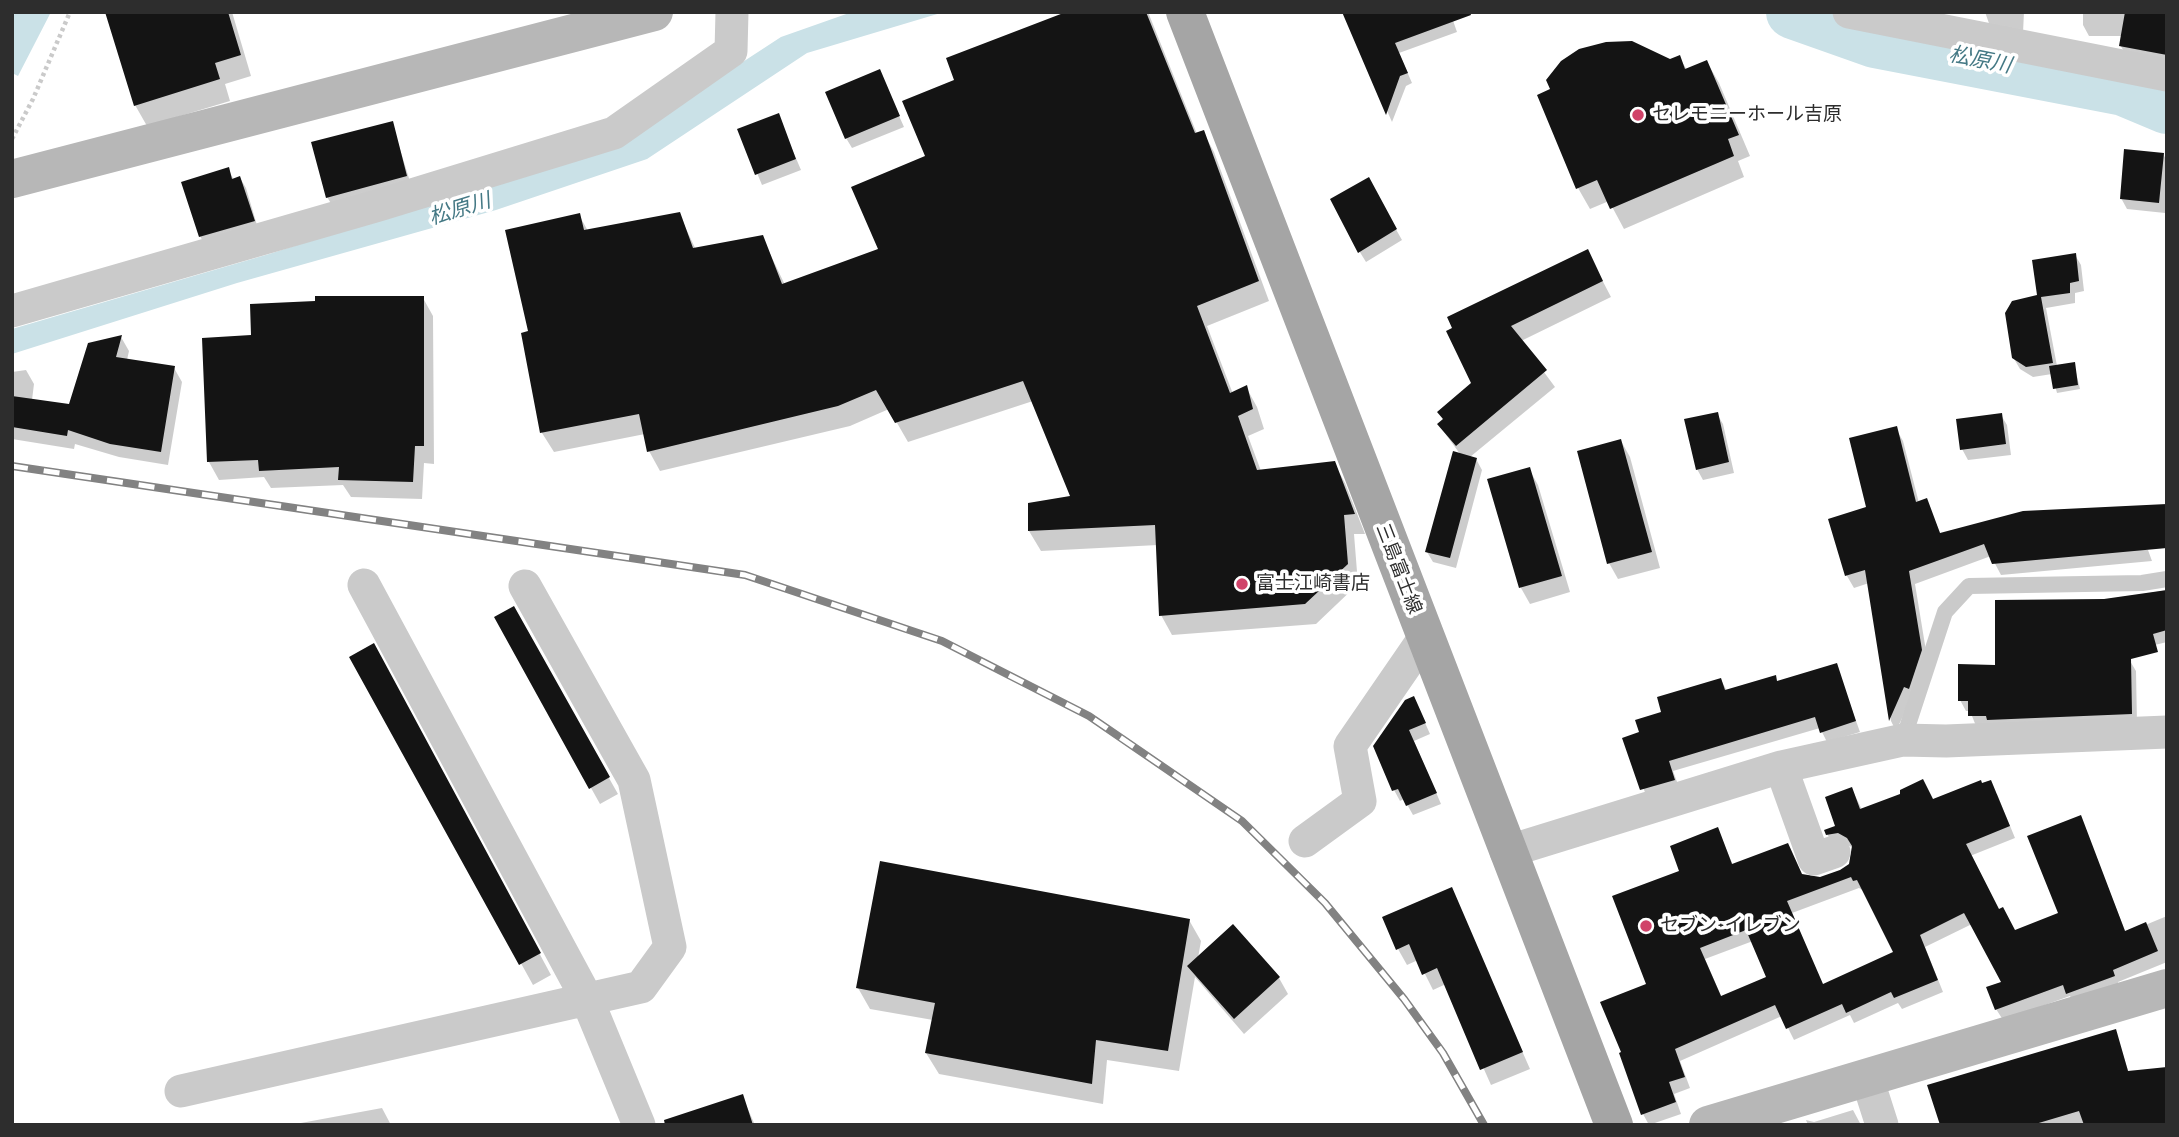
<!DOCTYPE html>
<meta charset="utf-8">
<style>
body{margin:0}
#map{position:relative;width:2179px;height:1137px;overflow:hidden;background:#fff;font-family:"Varela Round",sans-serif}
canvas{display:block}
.frame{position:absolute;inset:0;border:14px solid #2d2d2d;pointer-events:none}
</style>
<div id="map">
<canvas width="2179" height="1137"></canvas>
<div class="frame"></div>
</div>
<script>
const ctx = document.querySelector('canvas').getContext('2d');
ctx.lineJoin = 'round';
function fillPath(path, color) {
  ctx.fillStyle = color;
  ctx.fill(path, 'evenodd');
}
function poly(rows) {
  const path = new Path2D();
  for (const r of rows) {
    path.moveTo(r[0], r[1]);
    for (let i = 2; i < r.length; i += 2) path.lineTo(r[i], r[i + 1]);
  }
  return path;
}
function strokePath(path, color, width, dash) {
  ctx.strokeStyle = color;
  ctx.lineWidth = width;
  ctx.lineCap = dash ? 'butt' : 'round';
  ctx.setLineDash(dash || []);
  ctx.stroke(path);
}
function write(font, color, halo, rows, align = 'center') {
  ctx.font = font + ' "Varela Round","Noto Sans JP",sans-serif';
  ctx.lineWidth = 7;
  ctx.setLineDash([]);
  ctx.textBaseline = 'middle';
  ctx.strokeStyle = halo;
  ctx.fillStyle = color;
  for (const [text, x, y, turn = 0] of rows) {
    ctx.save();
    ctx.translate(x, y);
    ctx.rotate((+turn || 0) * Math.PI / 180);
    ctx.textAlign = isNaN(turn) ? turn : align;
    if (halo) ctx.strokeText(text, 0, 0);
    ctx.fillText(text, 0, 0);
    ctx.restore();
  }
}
fillPath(poly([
 [15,12,51,12,18,76,12,73,12,21],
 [852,12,944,12,807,53,647,159,496,210,237,283,12,354,12,329,269,254,617,144,781,37]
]), '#cae1e7');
fillPath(poly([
 [107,12,232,12,251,76,225,84,230,101,147,126,135,105],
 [1068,12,1148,12,1197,134,1203,132,1214,152,1269,301,1207,326,1233,394,1246,387,1257,407,1264,429,1248,436,1261,471,1334,463,1345,483,1365,534,1354,534,1358,584,1316,624,1172,635,1161,615,1158,545,1041,551,1029,531,1072,497,1033,401,908,442,889,409,850,426,660,471,649,451,645,434,554,452,542,433,530,333,579,215,588,231,679,214,696,250,762,237,785,285,880,250,927,157,957,81],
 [1450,12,1457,32,1399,53,1412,83,1406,86,1392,122,1346,18],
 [1985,12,2024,12,2023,33,1991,29],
 [2083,12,2167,12,2167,65,2127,56,2120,45,2122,36,2089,36,2083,25],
 [1679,57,1687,70,1707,62,1719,83,1750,156,1738,161,1744,177,1624,229,1609,201,1590,209,1578,188,1670,61],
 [879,71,904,127,852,148,846,138],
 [778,116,801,170,762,185,739,130],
 [392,123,411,185,332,205,327,197],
 [2163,154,2167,161,2165,213,2127,209,2121,198],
 [228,169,234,180,240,178,246,188,259,232,206,247,200,236],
 [1368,180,1402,240,1366,262,1348,233],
 [1587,251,1611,297,1521,341,1555,387,1470,457,1476,459,1482,470,1456,568,1433,562,1427,552,1460,454,1439,425,1444,421,1439,412,1473,383,1449,332],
 [2075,255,2081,265,2084,291,2075,293,2075,303,2046,308,2057,366,2074,364,2080,389,2057,393,2052,374,2033,377,2020,369,2013,357,2039,296],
 [423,298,433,316,434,464,424,463,422,499,351,497,343,485,271,488,264,477,219,480,209,462,253,337],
 [121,337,129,351,127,360,174,368,182,382,168,465,119,457,75,444,74,449,12,439,12,372,26,370,34,384,32,400,70,406,89,344],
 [1717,414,1723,424,1734,473,1703,480,1697,469],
 [2001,415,2007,425,2011,455,1968,460,1962,449],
 [1896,429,1903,441,1919,503,1926,500,1941,535,2148,550,2152,561,2001,575,1991,556,1915,584,1928,663,1896,731,1891,721,1869,583,1854,588,1847,576,1830,520,1868,508],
 [1621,441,1630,457,1660,568,1618,579,1609,563],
 [1529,469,1538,485,1570,592,1530,604,1521,588,1489,480],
 [2167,590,2167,642,2102,658,2130,661,2136,671,2137,724,1976,726,1970,711,1966,711,1960,700,1997,666,2104,601],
 [513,608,618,794,600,804,496,618],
 [352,658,385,667,551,975,533,985],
 [1836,665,1860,732,1827,742,1820,728,1673,771,1680,790,1648,800,1624,739,1641,733,1663,713,1721,680,1727,691,1778,683],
 [1414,698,1430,734,1414,741,1441,804,1413,815,1404,799,1400,801,1394,790],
 [1852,789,1862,810,1997,794,2015,838,1970,856,1999,911,2014,932,2060,914,2080,817,2126,933,2167,916,2167,962,2118,982,2120,988,2074,1004,2070,996,2003,1020,1996,1009,2004,983,1972,924,1925,947,1943,992,1902,1009,1898,1003,1854,1023,1850,1015,1794,1040,1782,1016,1680,1061,1690,1088,1674,1094,1681,1114,1649,1125,1643,1114,1648,985,1682,872,1718,830,1733,865,1821,879,1849,866,1854,848,1845,844,1834,845,1827,834,1837,828],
 [1859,888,1864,891,1895,953,1823,986,1792,913],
 [1753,941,1769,978,1722,998,1705,959],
 [1451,890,1530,1069,1491,1085,1446,984,1433,990,1418,960,1407,965,1398,949],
 [1189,920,1201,941,1198,958,1232,927,1279,978,1288,994,1244,1034,1195,977,1179,1071,1107,1060,1103,1104,939,1074,926,1053,933,1020,870,1009,858,988],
 [2115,1031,2129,1073,2167,1125,2018,1125],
 [742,1096,755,1125,693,1125],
 [382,1108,391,1125,290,1125],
 [1853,1110,1861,1125,1808,1125,1806,1120,1814,1122]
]), '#0003');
strokePath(poly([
 [1793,12,1875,41,2124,89,2167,107]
]), '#cae1e7', 54);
fillPath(poly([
 [105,12,228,12,241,55,215,63,220,79,134,106],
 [1066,12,1146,12,1195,133,1204,130,1259,281,1197,306,1230,393,1247,385,1253,409,1238,416,1257,470,1335,461,1355,514,1344,515,1348,564,1305,604,1159,616,1155,525,1028,531,1028,503,1070,496,1023,381,895,423,876,390,838,406,647,452,639,414,540,433,521,333,528,331,505,230,580,213,584,230,680,212,693,248,763,235,782,284,878,249,851,187,925,156,902,101,954,80,946,58],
 [1342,12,1470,12,1471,15,1395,43,1408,73,1400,76,1386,115],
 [2125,12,2167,12,2167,55,2119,46],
 [1632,41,1670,59,1680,55,1685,69,1707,60,1739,135,1728,139,1734,156,1610,209,1597,180,1576,189,1537,95,1550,89,1546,80,1561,61,1579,49,1606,42],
 [880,69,900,116,845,139,825,92],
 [779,113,796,159,755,175,737,129],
 [393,121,407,176,326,198,311,142],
 [2124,149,2164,153,2159,203,2120,199],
 [229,167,232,179,240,176,255,221,199,237,181,182],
 [1369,177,1397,229,1358,253,1330,199],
 [1588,249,1603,281,1511,326,1547,370,1456,446,1437,424,1443,419,1437,412,1471,383,1446,331,1452,328,1447,317],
 [2076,253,2079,281,2070,283,2070,293,2041,297,2053,363,2026,367,2012,358,2005,313,2012,301,2037,295,2032,260],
 [315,296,424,296,424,446,415,446,413,482,338,480,339,467,259,471,258,460,207,462,202,338,251,335,250,304,315,301],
 [122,335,116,357,175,366,161,452,110,444,68,430,67,436,12,427,12,396,69,404,88,343],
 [2075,362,2078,385,2053,389,2049,366],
 [1718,412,1729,462,1696,470,1684,419],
 [2002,413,2006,444,1960,450,1956,419],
 [1897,426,1916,502,1927,498,1940,533,2023,511,2167,504,2167,548,1992,564,1984,544,1909,571,1922,650,1909,689,1904,687,1889,721,1865,570,1845,576,1828,519,1866,507,1849,438],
 [1621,439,1652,552,1607,564,1577,451],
 [1453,451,1477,458,1450,558,1425,552],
 [1530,467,1562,576,1519,588,1487,479],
 [2167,590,2167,630,2153,634,2158,652,2131,659,2132,714,1987,720,1986,716,1968,716,1968,701,1958,701,1958,664,1995,665,1995,600,2104,599],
 [514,606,610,777,589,789,494,617],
 [374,643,541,953,519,965,349,657],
 [1837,663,1856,721,1820,733,1815,717,1669,761,1675,780,1640,790,1622,738,1639,732,1635,720,1661,712,1657,697,1721,678,1725,690,1776,675,1777,681],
 [1414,696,1426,723,1409,730,1437,793,1406,806,1398,789,1392,791,1373,746,1405,700],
 [1923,779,1933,799,1981,780,1982,783,1991,780,2010,826,1966,844,1999,909,2003,907,2015,930,2058,913,2027,836,2081,815,2125,931,2146,922,2158,951,2113,970,2115,976,2066,994,2063,985,1995,1010,1986,987,2001,982,1964,913,1920,935,1938,980,1894,998,1891,992,1846,1013,1842,1004,1786,1029,1775,1005,1675,1049,1685,1077,1669,1082,1676,1102,1641,1115,1619,1053,1621,1052,1600,1002,1646,984,1612,896,1679,871,1670,846,1718,827,1732,864,1788,843,1802,874,1820,877,1840,870,1849,864,1852,846,1847,838,1838,833,1826,835,1824,830,1835,826,1825,797,1852,787,1860,809,1900,794,1900,790],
 [1851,877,1853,881,1857,880,1893,952,1823,984,1787,901],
 [1746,930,1766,977,1721,996,1700,948],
 [880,861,1190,919,1168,1051,1096,1040,1092,1084,925,1053,935,1003,856,988],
 [1452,887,1523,1052,1480,1070,1437,968,1422,975,1409,944,1396,950,1382,917],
 [1233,924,1280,977,1234,1019,1187,966],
 [2116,1029,2128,1071,2167,1067,2167,1125,2084,1125,2079,1111,2032,1125,1940,1125,1927,1085],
 [743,1094,753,1125,665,1125,664,1120]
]), '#141414');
strokePath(poly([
 [12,139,33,99,70,12]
]), '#cacaca', 4.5, [3.5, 3.5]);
strokePath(poly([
 [1903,740,1945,612,1969,586,2142,583,2167,579]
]), '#cacaca', 16);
strokePath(poly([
 [1849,12,2167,75],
 [12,311,379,205,614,133,731,51,732,12],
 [364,585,587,999,639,1125],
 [1781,767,1814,859,1834,852],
 [1305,841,1360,801,1350,746,1425,637],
 [1506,852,1781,767,1903,740,1946,741,2167,732],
 [1867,1078,1882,1125],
 [181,1091,641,987,670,947,634,780,525,586]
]), '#cacaca', 33);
strokePath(poly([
 [12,179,654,12],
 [1708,1125,2167,988]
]), '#b7b7b7', 38);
strokePath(poly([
 [1185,12,1614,1125]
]), '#a5a5a5', 38);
const rail = poly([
 [12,466,745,575,942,641,1089,716,1242,821,1325,903,1404,999,1443,1053,1484,1125]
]);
strokePath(rail, '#828282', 8);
strokePath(rail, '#fff', 5, [16]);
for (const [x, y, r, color] of [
 [1638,115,7,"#d04369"],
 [1242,584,7,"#d04369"],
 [1646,926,7,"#d04369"]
]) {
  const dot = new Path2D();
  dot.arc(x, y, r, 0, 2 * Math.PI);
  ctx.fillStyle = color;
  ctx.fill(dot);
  strokePath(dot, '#fff', 2.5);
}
write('19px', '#2d2d2d', '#fff', [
 ["セレモニーホール吉原",1652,115],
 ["富士江崎書店",1256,584],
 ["セブン-イレブン",1660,926]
], 'left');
write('19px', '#2d2d2d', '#fff', [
 ["三島富士線",1398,569,69]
]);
write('italic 21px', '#457985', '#fff', [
 ["松原川",1980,61,11],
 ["松原川",460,210,-17]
]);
</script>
